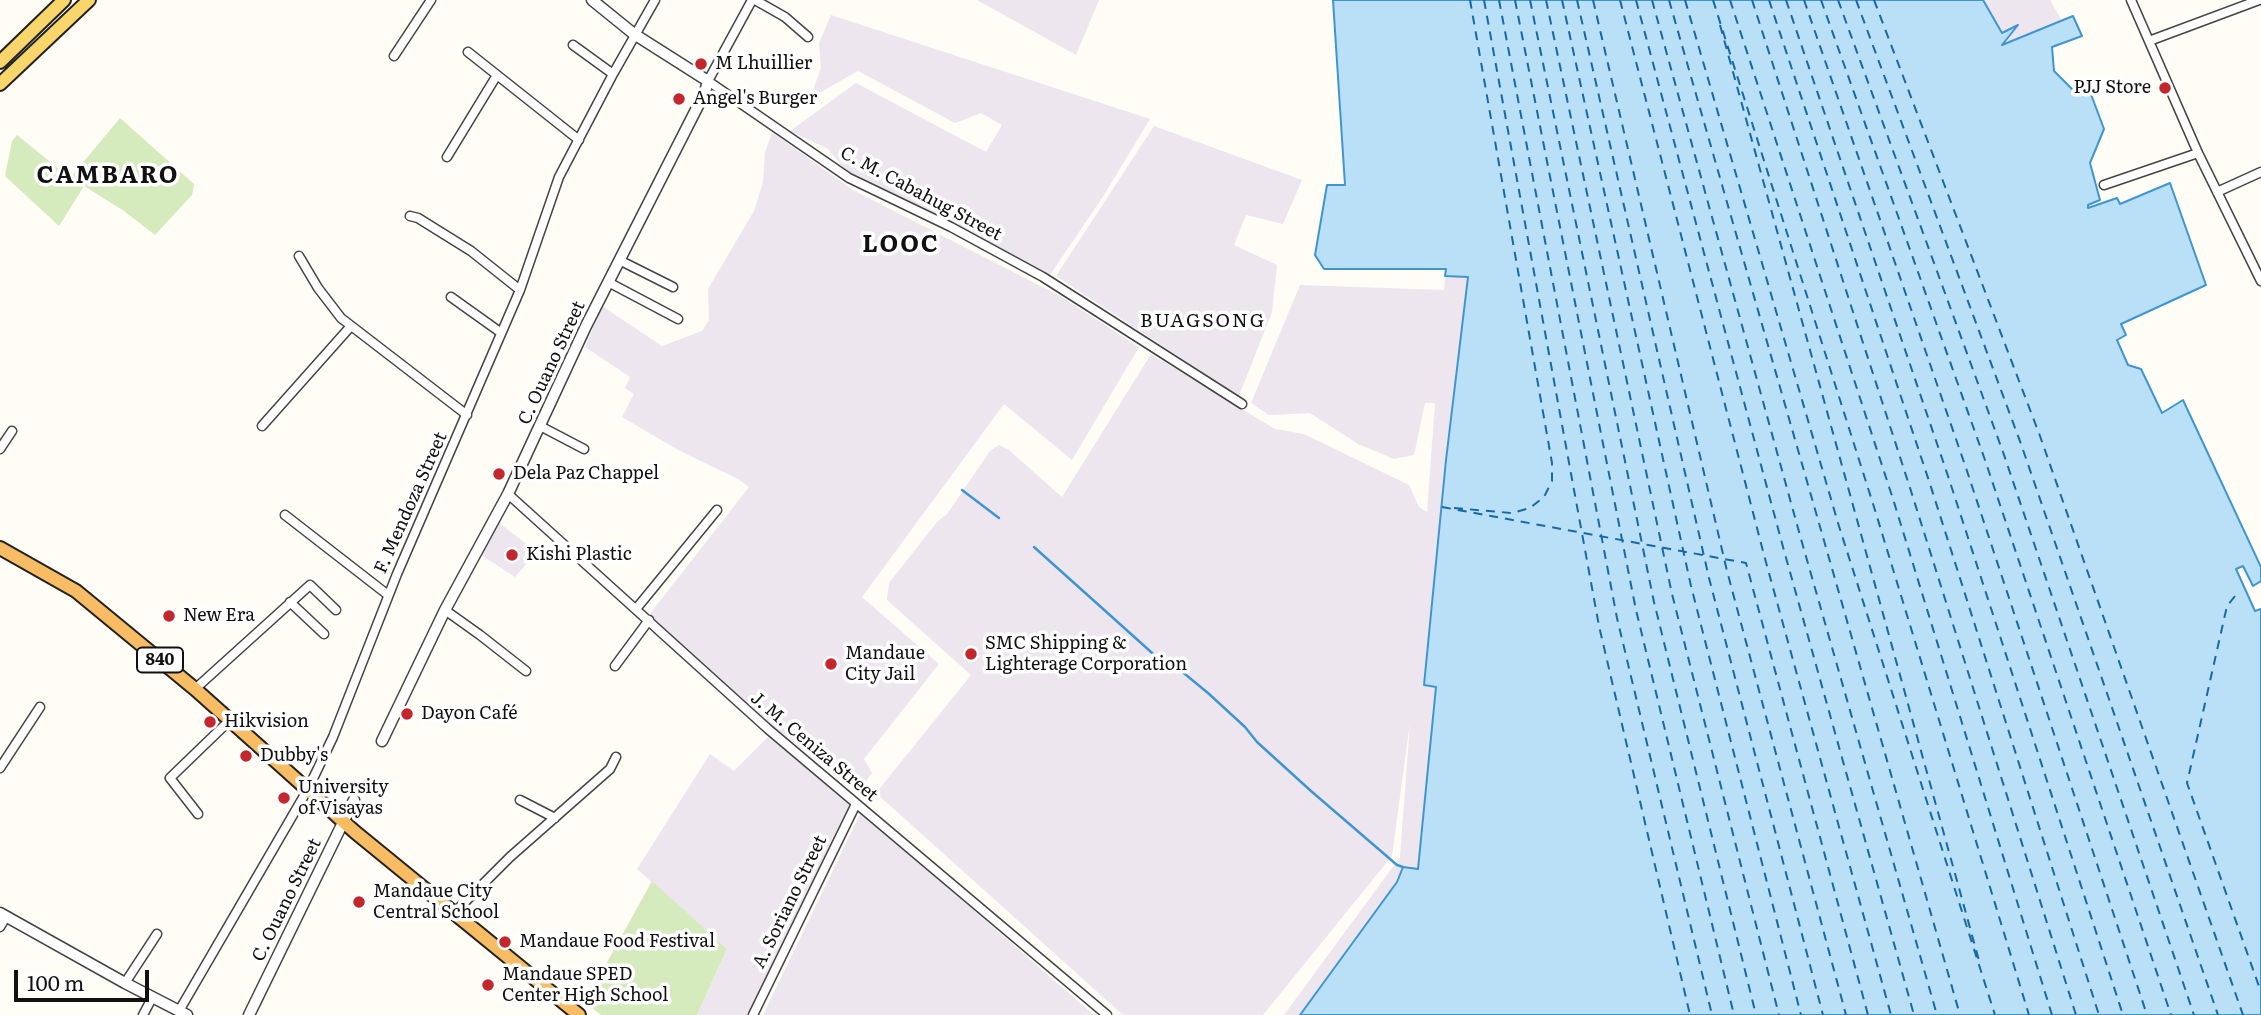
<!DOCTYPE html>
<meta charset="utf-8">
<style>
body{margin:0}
#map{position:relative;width:2261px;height:1015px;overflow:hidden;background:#fffdf5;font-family:Literata,serif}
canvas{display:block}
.scale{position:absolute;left:14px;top:970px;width:135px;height:32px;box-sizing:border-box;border:4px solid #111;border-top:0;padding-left:9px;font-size:21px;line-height:24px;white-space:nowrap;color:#111;-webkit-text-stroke:5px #fff;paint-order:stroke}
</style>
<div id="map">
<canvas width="2261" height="1015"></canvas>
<div class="scale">100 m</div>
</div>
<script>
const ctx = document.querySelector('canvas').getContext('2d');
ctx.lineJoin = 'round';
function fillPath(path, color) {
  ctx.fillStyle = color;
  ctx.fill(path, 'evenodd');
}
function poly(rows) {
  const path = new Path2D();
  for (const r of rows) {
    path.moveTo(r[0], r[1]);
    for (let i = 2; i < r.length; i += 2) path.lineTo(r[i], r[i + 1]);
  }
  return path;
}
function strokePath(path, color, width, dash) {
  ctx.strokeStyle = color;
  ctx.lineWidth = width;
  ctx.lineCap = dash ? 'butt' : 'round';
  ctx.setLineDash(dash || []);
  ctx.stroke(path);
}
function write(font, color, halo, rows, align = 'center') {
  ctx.font = font + ' Literata,serif';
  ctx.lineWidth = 7;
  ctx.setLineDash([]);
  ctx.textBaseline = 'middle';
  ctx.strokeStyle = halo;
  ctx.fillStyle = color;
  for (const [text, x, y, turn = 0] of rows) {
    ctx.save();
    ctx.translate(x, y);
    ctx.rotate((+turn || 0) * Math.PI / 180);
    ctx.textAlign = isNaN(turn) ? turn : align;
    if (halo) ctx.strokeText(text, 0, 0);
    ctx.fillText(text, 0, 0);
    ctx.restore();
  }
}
fillPath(poly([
 [977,0,1099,0,1076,55],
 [1983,0,2050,0,2062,21,2000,46,2016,26,2002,33],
 [831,15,1150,119,1104,195,1050,275,847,172,828,149,790,131,856,83,986,152,1002,125,981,113,955,123,858,71,821,92,812,93,821,68,819,43],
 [1154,126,1302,180,1283,224,1246,215,1234,245,1277,265,1272,312,1239,396,1056,276],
 [772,132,853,190,1060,296,1139,347,1072,460,1004,404,862,597,939,664,864,759,872,773,857,793,752,710,649,615,749,487,738,479,680,451,622,417,634,394,625,388,630,377,585,347,602,306,662,346,702,331,709,320,708,289,754,211,763,182,765,153],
 [1445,276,1468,277,1446,460,1424,685,1436,686,1418,869,1403,868,1397,882,1300,1015,1284,1015,1400,857,1410,723,1392,856,1263,1015,1123,1015,876,793,971,675,887,600,889,583,937,522,947,514,990,451,999,445,1009,450,1062,497,1151,354,1275,429,1304,434,1409,485,1419,507,1427,512,1435,403,1425,403,1414,455,1394,459,1358,444,1310,413,1269,415,1251,403,1300,285,1444,290],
 [498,522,537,552,515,577,481,555],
 [769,736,849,805,747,1015,697,1015,727,949,637,869,710,754,734,771],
 [861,812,1094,1015,763,1015]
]), '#eee6ef');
fillPath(poly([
 [120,118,194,184,192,195,155,235,124,211,84,186,59,226,5,176,12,141,17,135,70,178],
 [652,881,727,949,697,1015,601,1015,585,1002]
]), '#d5ebbd');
const water = poly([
 [1333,0,1983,0,2002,33,2018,25,2002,45,2073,16,2082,36,2052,47,2054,71,2078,95,2089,89,2104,129,2090,163,2100,200,2088,205,2088,208,2117,198,2120,204,2170,183,2206,285,2121,324,2126,335,2117,340,2128,365,2141,369,2162,413,2183,400,2261,567,2261,581,2253,586,2243,566,2236,569,2255,611,2261,609,2261,1015,1300,1015,1397,882,1403,867,1418,869,1436,687,1424,685,1446,460,1468,277,1445,276,1446,269,1324,269,1315,255,1327,185,1345,185,1333,0]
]);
fillPath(water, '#b9e0f7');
strokePath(water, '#3f96cf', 2);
strokePath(poly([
 [962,490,999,518],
 [1034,547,1170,669,1180,670,1208,693,1245,727,1257,742,1311,791,1397,865,1403,867]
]), '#3f96cf', 2.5);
strokePath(poly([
 [1484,0,1599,626,1690,1015],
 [1499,0,1617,618,1712,1015],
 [1515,0,1636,610,1734,1015],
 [1530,0,1654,602,1756,1015],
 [1546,0,1672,594,1779,1015],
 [1562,0,1691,586,1801,1015],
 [1577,0,1709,578,1823,1015],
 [1593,0,1727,571,1846,1015],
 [1620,0,1764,555,1891,1015],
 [1636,0,1783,547,1914,1015],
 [1652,0,1801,539,1937,1015],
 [1669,0,1960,1015],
 [1685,0,1838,523,1995,1015],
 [1713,0,1874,507,2029,1015],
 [1730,0,1893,499,2052,1015],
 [1752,0,1911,491,2076,1015],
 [1769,0,1930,484,2099,1015],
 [1786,0,1948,476,2123,1015],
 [1804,0,1966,468,2147,1015],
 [1821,0,1985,460,2171,1015],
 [1838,0,2003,452,2194,1015],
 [1856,0,2021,444,2218,1015],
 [1874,0,2040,436,2243,1015],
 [1720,25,1980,964],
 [1442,507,1746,563,1868,1015],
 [1454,508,1512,513,1530,508,1544,497,1552,481,1552,463,1470,0],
 [2235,596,2227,606,2187,783,2261,992]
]), '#1768a6', 2, [9, 7]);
const minor = poly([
 [752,0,708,81,849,178,951,227,1043,277,1242,404],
 [755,0,785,17,808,37],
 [2131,0,2198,153,2261,281],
 [2149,41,2259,0],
 [573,45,613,74],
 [468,52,579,140],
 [394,56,431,0],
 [447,157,497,75],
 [2104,185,2198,153],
 [2217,192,2261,172],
 [410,216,418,218,471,251,520,290],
 [299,256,318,288,341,318,467,415],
 [619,260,673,287],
 [608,282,678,319],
 [451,297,500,332],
 [262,426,351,326],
 [540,426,584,449],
 [0,449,12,431],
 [508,494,768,729,1107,1015],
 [285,515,388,595],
 [290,602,324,634],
 [636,609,717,510],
 [445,610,480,635,526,671],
 [615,666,649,620],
 [195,689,310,585,336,610],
 [0,768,40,707],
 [520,800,555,818],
 [198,814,170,778,229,721],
 [454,913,510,857,610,769,616,757],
 [0,927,6,917],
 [125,983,157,934],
 [179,1011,308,789,333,737,397,574,520,290,559,177,613,74,655,0],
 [143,1015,152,998],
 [753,1015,856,804]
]);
const tertiary = poly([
 [382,741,445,610,508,494,586,326,705,92,708,81,634,34,592,0],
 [0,913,125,983,187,1015],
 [249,1015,354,800]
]);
const primary = poly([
 [0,62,64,0],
 [0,84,89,0]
]);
const trunk = poly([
 [0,548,76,591,195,689,355,832,579,1015]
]);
strokePath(minor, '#444', 11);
strokePath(tertiary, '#444', 13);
strokePath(primary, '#222', 16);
strokePath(trunk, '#222', 16);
strokePath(minor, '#fff', 8);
strokePath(tertiary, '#fff', 10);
strokePath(primary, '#f9d66b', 12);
strokePath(trunk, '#f7bc64', 12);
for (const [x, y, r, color] of [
 [701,64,7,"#c4262e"],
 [2165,88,7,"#c4262e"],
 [679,99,7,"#c4262e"],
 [499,474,7,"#c4262e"],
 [512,555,7,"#c4262e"],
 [169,616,7,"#c4262e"],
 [971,654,7,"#c4262e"],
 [831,664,7,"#c4262e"],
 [407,714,7,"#c4262e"],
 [210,722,7,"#c4262e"],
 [246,756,7,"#c4262e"],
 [284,798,7,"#c4262e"],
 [359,902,7,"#c4262e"],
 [505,942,7,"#c4262e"],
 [488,985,7,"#c4262e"]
]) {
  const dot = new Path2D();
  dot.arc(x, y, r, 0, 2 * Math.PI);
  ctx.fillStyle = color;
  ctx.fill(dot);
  strokePath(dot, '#fff', 2.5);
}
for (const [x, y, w] of [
 [160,660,46]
]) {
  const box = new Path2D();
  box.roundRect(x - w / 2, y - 12.5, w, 25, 5);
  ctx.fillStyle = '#fff';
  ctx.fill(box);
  strokePath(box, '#111', 2);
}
write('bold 16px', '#111', null, [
 ["840",160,660]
]);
write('18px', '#111', '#fff', [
 ["M Lhuillier",715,64],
 ["PJJ Store",2151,88,"right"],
 ["Angel's Burger",693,99],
 ["Dela Paz Chappel",513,474],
 ["Kishi Plastic",526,555],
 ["New Era",183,616],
 ["SMC Shipping &",985,644],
 ["Lighterage Corporation",985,665],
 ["Mandaue",845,654],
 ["City Jail",845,675],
 ["Dayon Café",421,714],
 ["Hikvision",224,722],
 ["Dubby's",260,756],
 ["University",298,788],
 ["of Visayas",298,809],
 ["Mandaue City",373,892],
 ["Central School",373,913],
 ["Mandaue Food Festival",519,942],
 ["Mandaue SPED",502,975],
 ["Center High School",502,996]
], 'left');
write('18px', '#111', '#fff', [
 ["C. M. Cabahug Street",921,194,28],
 ["C. Ouano Street",552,363,-65],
 ["F. Mendoza Street",411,503,-66],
 ["J. M. Ceniza Street",814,747,40],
 ["C. Ouano Street",287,900,-64],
 ["A. Soriano Street",790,902,-64]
]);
ctx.letterSpacing = '2px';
write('19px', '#111', '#fff', [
 ["BUAGSONG",1203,321]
]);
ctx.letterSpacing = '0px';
ctx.letterSpacing = '2px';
write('bold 24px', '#111', '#fff', [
 ["CAMBARO",108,176],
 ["LOOC",901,245]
]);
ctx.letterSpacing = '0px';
</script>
